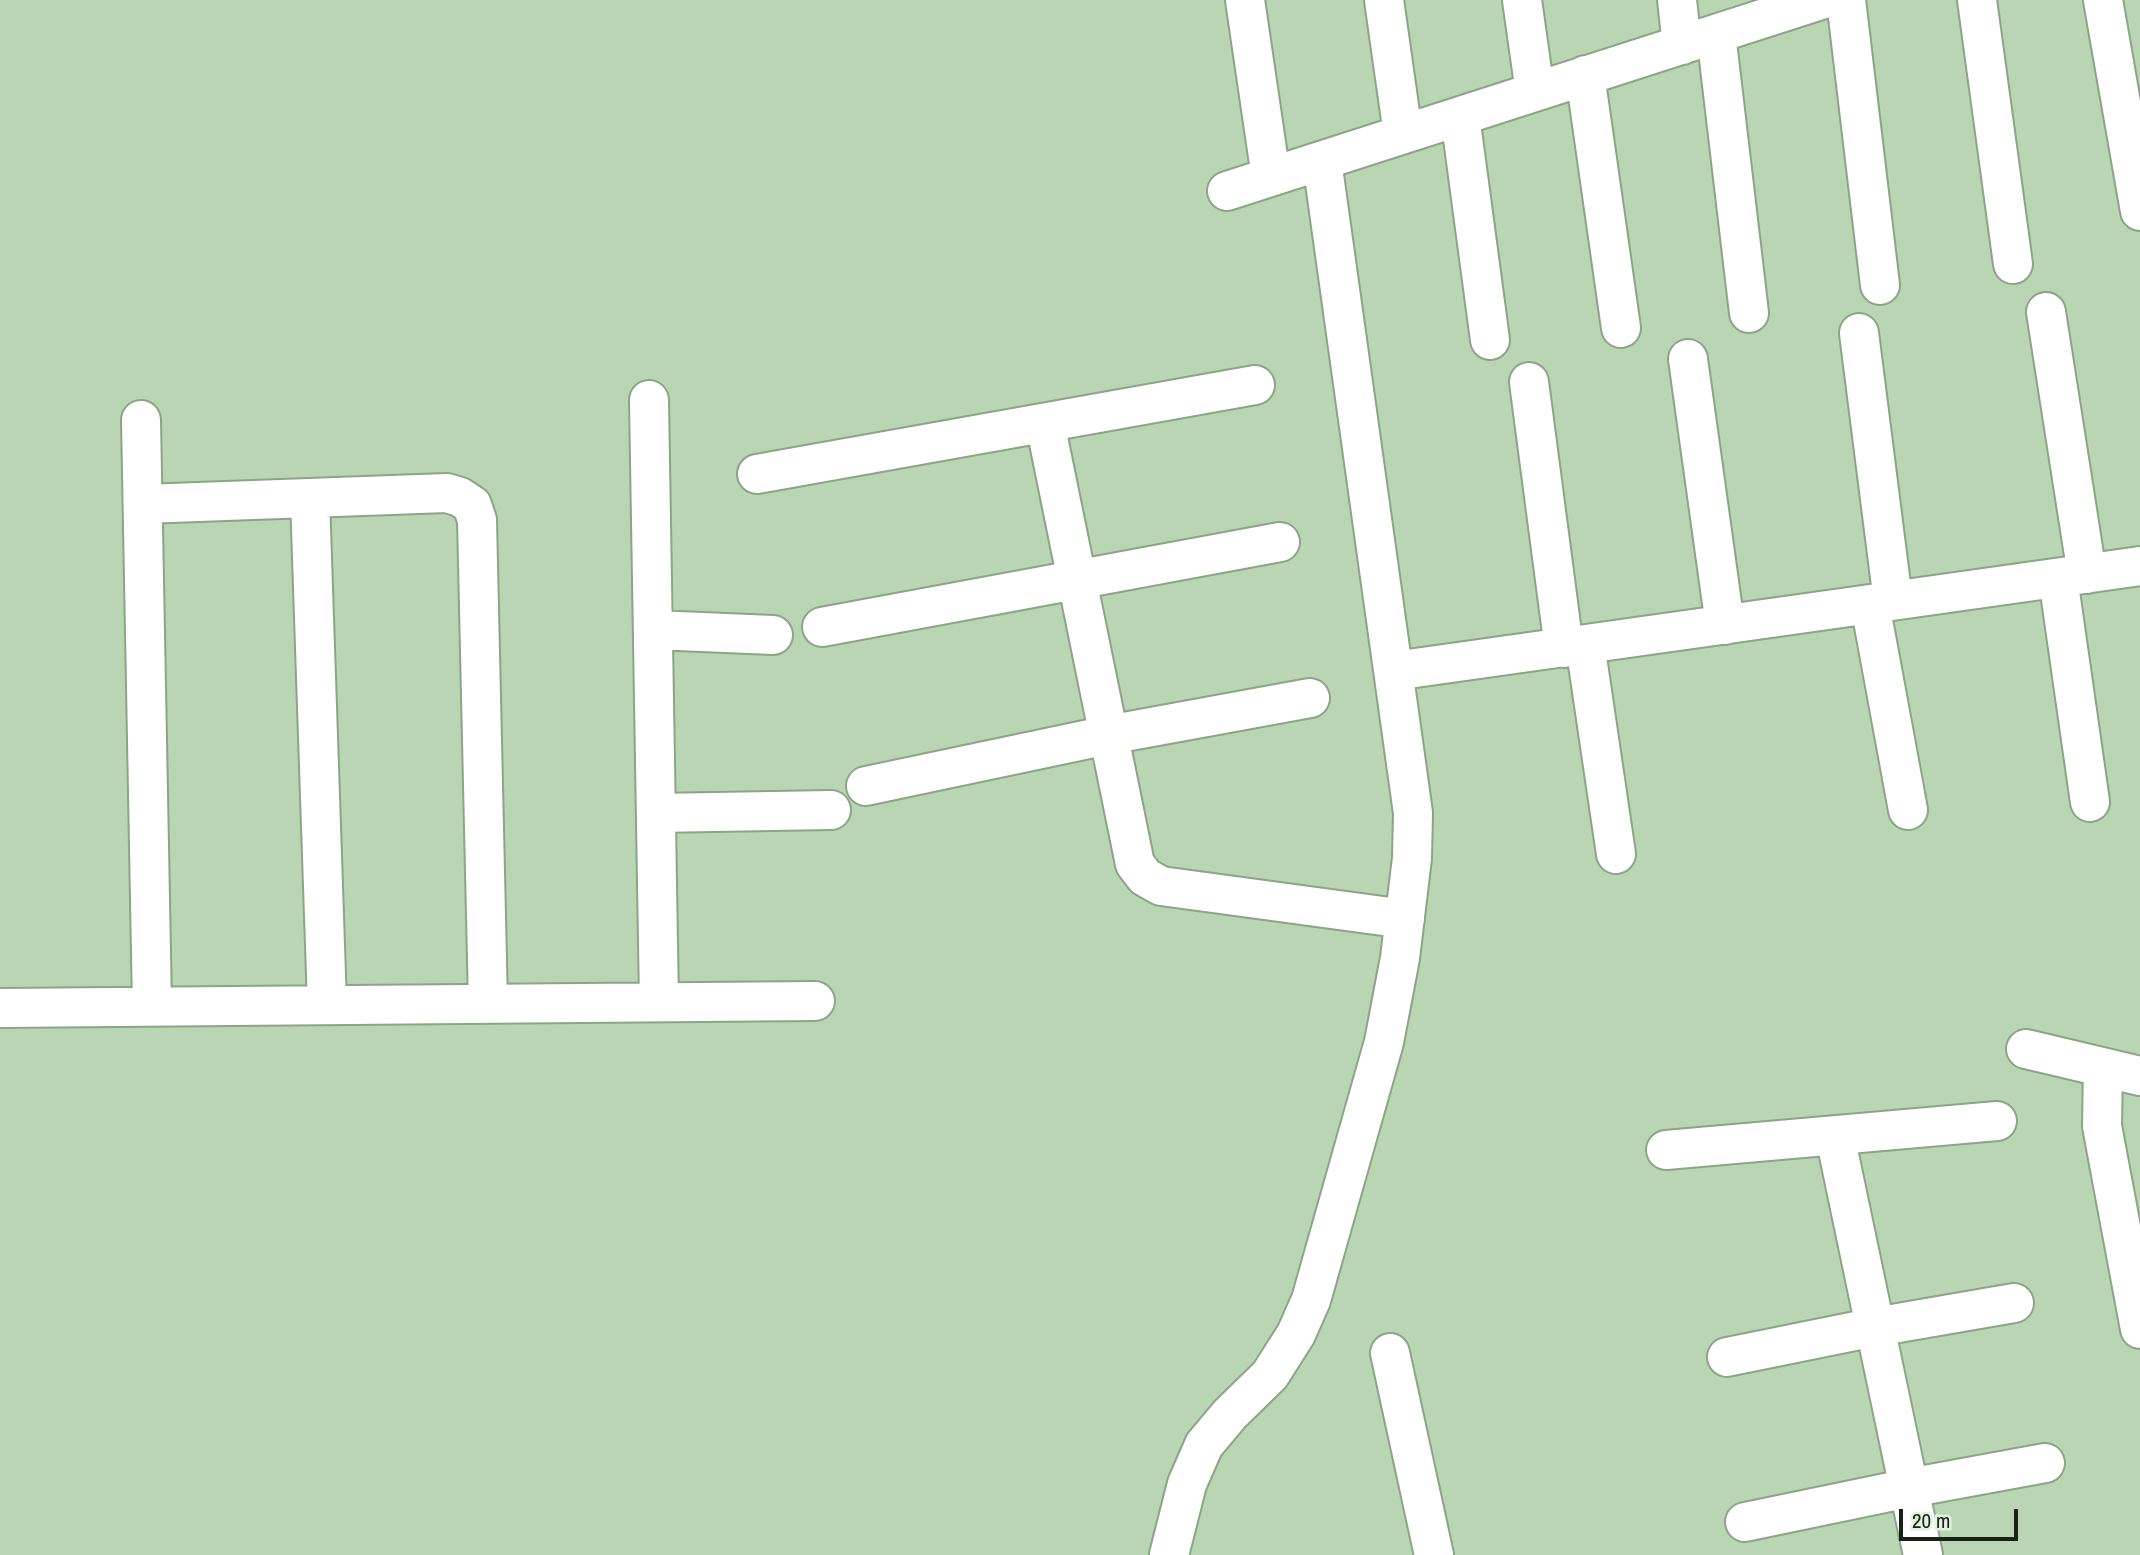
<!DOCTYPE html>
<style>
body{margin:0}
#map{position:relative;width:2140px;height:1555px;overflow:hidden;background:#b9d5b4;font-family:"Archivo Narrow",sans-serif}
canvas{display:block}
.scale{position:absolute;left:1899px;top:1509px;width:119px;height:32px;box-sizing:border-box;border:4px solid #172115;border-top:0;padding-left:9px;font-size:21px;line-height:24px;white-space:nowrap;color:#172115;-webkit-text-stroke:5px #e3f1e0;paint-order:stroke}
</style>
<div id="map">
<canvas width="2140" height="1555"></canvas>
<div class="scale">20 m</div>
</div>
<script>
const ctx = document.querySelector('canvas').getContext('2d');
ctx.lineJoin = 'round';
function poly(rows) {
  const path = new Path2D();
  for (const r of rows) {
    path.moveTo(r[0], r[1]);
    for (let i = 2; i < r.length; i += 2) path.lineTo(r[i], r[i + 1]);
  }
  return path;
}
function strokePath(path, color, width, dash) {
  ctx.strokeStyle = color;
  ctx.lineWidth = width;
  ctx.lineCap = dash ? 'butt' : 'round';
  ctx.setLineDash(dash || []);
  ctx.stroke(path);
}
const minor = poly([
 [1245,0,1271,177],
 [1384,0,1403,134],
 [1522,0,1535,92],
 [1677,0,1682,45],
 [1846,0,1880,285],
 [1977,0,2013,264],
 [2103,0,2140,211],
 [1716,34,1749,313],
 [1585,75,1621,328],
 [1460,116,1490,340],
 [1227,191,1821,0],
 [2046,312,2087,574],
 [1859,333,1893,601],
 [1688,359,1725,625],
 [1529,382,1564,648],
 [649,400,659,1002],
 [141,420,152,1006],
 [1045,423,1135,864,1145,877,1161,886,1405,919],
 [757,474,1255,385],
 [310,498,327,1005],
 [143,504,447,493,460,497,472,505,477,520,488,1004],
 [2058,578,2090,802],
 [1870,604,1908,810],
 [822,627,1280,542],
 [654,630,773,635],
 [1585,644,1616,854],
 [1394,671,2140,566],
 [866,786,1108,735,1310,698],
 [656,813,831,810],
 [0,1008,815,1001],
 [2026,1049,2140,1076],
 [2103,1067,2102,1126,2140,1329],
 [1835,1136,1923,1555],
 [1666,1150,1997,1121],
 [1390,1353,1434,1555],
 [1727,1357,1875,1327,2014,1303],
 [1745,1522,1909,1488,2045,1463],
 [1169,1555,1187,1484,1204,1445,1230,1414,1270,1375,1296,1334,1311,1300,1384,1042,1400,958,1412,858,1413,813,1322,161]
]);
strokePath(minor, '#8ba586', 42);
strokePath(minor, '#fff', 38);
</script>
